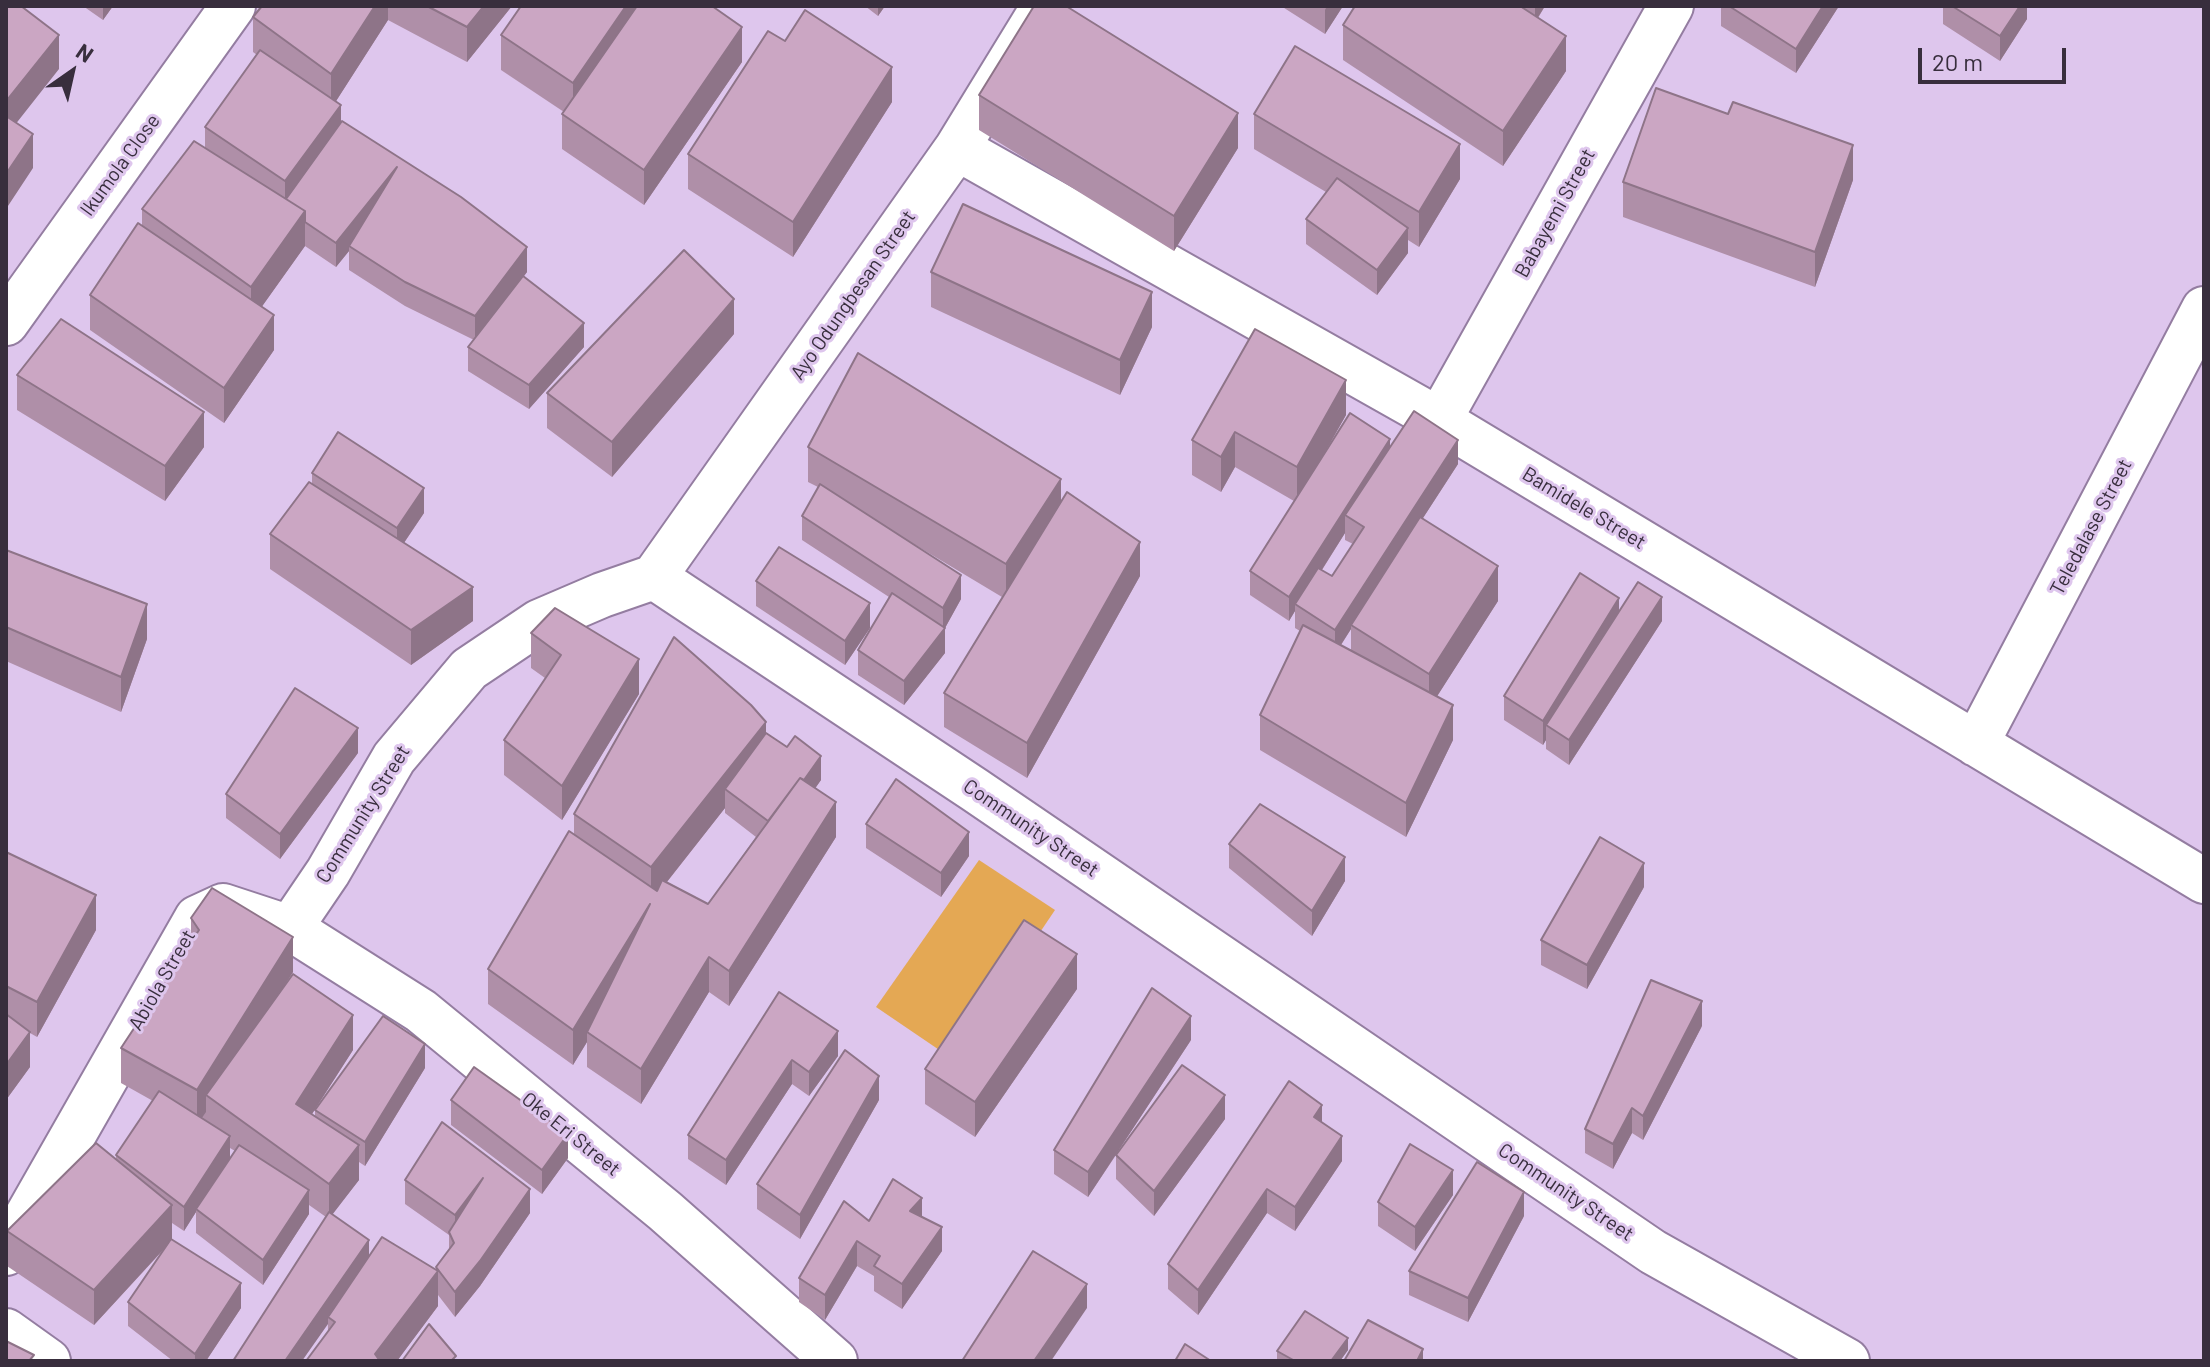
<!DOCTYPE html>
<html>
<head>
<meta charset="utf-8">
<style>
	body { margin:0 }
	#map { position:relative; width:2210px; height:1367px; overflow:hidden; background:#dec6ed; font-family:Barlow,sans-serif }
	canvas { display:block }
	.frame { position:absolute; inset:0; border:8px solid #382e3d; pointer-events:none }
	.north { position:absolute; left:32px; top:32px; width:80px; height:80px; -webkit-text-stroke:6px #dec6ed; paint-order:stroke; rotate:34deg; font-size:22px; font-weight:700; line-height:32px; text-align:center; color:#382e3d }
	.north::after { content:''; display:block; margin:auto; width:28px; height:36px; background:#382e3d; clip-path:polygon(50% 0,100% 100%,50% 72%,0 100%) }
	.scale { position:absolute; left:1918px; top:48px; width:148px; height:36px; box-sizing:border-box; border:4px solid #382e3d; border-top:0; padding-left:10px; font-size:24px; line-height:28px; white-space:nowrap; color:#382e3d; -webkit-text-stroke:6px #dec6ed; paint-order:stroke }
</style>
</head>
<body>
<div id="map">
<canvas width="2210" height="1367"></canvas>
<div class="frame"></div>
<div class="north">N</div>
<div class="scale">20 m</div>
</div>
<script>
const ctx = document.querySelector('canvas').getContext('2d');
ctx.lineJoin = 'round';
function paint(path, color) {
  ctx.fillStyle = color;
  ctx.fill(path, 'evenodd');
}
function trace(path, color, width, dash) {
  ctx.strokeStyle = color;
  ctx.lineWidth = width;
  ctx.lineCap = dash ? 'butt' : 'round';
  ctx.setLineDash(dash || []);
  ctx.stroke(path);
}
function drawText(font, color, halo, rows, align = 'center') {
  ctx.font = font + ' Barlow,sans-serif';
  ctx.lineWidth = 6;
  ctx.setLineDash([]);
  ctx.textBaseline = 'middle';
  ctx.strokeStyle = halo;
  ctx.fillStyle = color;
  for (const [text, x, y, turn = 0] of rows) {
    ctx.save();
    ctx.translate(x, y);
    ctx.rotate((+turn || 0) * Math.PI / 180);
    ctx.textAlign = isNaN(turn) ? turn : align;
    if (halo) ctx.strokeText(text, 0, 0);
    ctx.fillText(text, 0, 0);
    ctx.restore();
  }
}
const green = new Path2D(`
	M979,860l76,50 -101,150 -78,-53z`);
const minor = new Path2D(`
	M957,148l482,272 765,461
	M6,323l227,-317
	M1439,420l232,-414
	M654,577l303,-429 87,-142
	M1976,744l228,-435
	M290,928l38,-56 66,-114 75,-89 70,-47 63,-27 52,-18 321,213 678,462 194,109
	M6,1253l191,-335 26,-12 67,22 131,83 244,200 170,150
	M6,1331l42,30`);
const wall = new Path2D(`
	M83,6h30l-10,14z
	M262,6h250l-45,56 -79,-42 -52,81 5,21 186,150 -3,4 60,71 -55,62 -61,-38v-24l6,-7 -69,-34 -56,-36v-19l-13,16 -31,-21 -43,60 12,44 -50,73 -134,-93v-35l52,-70v-16l63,-61v-21l52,-72 -4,-3v-35z
	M865,6h20l-7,10z
	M1281,6h62l-18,28z
	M1355,6h190l-7,12 28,53 -63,95 -160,-106v-35z
	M1721,6h118l-43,67 -75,-47z
	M1943,6h84v13l-27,42 -57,-37z
	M501,35l241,27 -98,143 -82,-56v-35l2,-2 -63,-42z
	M785,41l107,61 -99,155 -105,-68v-35z
	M979,95l259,53 -64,103 -195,-121z
	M1254,114l206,65 -41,68 -11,-7v13l-31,42 -71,-51v-25l20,-27 -72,-43z
	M1728,114l125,66 -38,107 -192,-70v-35z
	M931,272l221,55 -32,68 -189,-88z
	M1255,329l91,86 -21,37 65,-5 68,17 -35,54 75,83 -61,95 16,44 -47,97 -146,-87v-35l40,-84 -5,-3v-17l-6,10 -39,-26v-24l44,-70 -59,-34 -14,25 -29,-17v-35zM1345,533v7l8,4 -21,32 -10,-6zM1351,629v21l-10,-5z
	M734,334l-122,143 -65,-49v-35z
	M17,375l187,72 -39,54 -148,-91z
	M808,447l253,55 79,74 -113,202 -83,-51v-34l58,-96 -90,-54 49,56 -16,29v25l-41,52 -46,-30v-25l31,-53 -87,-57v-24l16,-29 -10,-5z
	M312,473l112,40 -20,30 69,78 -62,44 -141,-96v-35l42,-50z
	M6,550l141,89 -26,73 -115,-51z
	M756,581l114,47 -25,37 -89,-59z
	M1619,611l43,10 -93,144 -23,-16v-9l-3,5 -39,-25v-24z
	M531,633l108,61 -77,126 -58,-45v-35l41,-62 -14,-10z
	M766,733l55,47 -6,8 21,49 -107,169 -20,-14 -68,112 -54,-37v-25l-14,23 -85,-61v-35l86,-134v-21zM725,808v5l31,24 -48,67 -41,-22z
	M358,753l-78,106 -54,-41v-24z
	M866,824l103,32 -28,41 -75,-49z
	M1229,844l116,37 -33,55 -83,-68z
	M6,852l90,78 -59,107 -7,-4v34l-24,33z
	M1644,887l-57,102 -46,-24v-25z
	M191,918l102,54 -14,21 74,57 -41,64 3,2v-6l110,-42 -60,98 -6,-4v18l-27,34 37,42 67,13v-2l13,-17v-15l-44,-31v-24l125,33 -50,73 -25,31 -17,-22v11l-41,55h-91l22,-29 -2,-115 -17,-12v9l-46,71 -67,-52v-21l-12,19 -12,-8v17l69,68 -35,53h-33l-45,-35v-24l38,-55 -72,78 -87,-59v-35l109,-71v-5l37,-54 -32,-18v-35l70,-106zM230,1148l5,3 -5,8z
	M1077,989l-102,148 -50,-33v-35z
	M779,992l59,64 -29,40 -17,-12 -66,101 -38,-26v-24z
	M1702,1026l-59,114 -11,-7 -19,36 -28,-16v-24z
	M1191,1040l-74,113 108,-34 -71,97 -38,-37v-24l-28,42 -34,-23v-24z
	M451,1100l117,58 -26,36 -91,-69z
	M879,1100l-79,139 -43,-30v-25z
	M1322,1123l20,38 -47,70 -28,-18 -69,102 -30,-26v-25z
	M1453,1195l-38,56 -37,-25v-24z
	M1524,1216l-56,106 -59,-27v-24z
	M922,1217l20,34 -40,58 -28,-18v-15l-17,-10 -32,54 -26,-18v-24l70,-57z
	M1348,1350l-8,11h-63v-10z`);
const shadedWall = new Path2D(`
	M103,6h10l-10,14z
	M375,6h13v14l-57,89v-35z
	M484,6h28l-45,56v-35z
	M626,6h24l-77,112v-35z
	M878,6h7l-7,10z
	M1327,6h16l-18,28v-24z
	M1535,6h10l-10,16z
	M1823,6h16l-43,67v-24z
	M2020,6h7v13l-27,42v-25z
	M742,27v35l-98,143v-35z
	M59,35v34l-52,66v-35z
	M1566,36v35l-63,95v-35z
	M892,67v35l-99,155v-35z
	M341,105v24l-56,76v-24z
	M1238,113v35l-64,103v-35z
	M33,134v34l-27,41v-35z
	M1460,144v35l-41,68v-35z
	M1853,145v35l-38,107v-35z
	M397,167l-48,79v5l-13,16v-24z
	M305,211v35l-54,76v-35z
	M1408,228v25l-31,42v-25z
	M527,247v25l-52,68v-24z
	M1152,292v35l-32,68v-35z
	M734,299v35l-122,143v-35z
	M274,315v35l-50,73v-35z
	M584,323v24l-55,62v-24z
	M1346,380v35l-49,87v-35z
	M204,412v35l-39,54v-35z
	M1235,432v35l-14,25v-35z
	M1390,439v24l-45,52v18l-46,73 -4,-2v7l-6,10v-24z
	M1458,440v24l-105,162 -2,-1v4l-16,25v-24z
	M1061,479v35l-55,85v-35z
	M424,488v25l-27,40v-25z
	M1140,542v34l-113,202v-35z
	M1498,566v35l-69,108v-35z
	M961,575v24l-16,29v25l-41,52v-24l39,-50v-23z
	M473,587v34l-62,44v-35z
	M1662,597v24l-93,144v-25z
	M1619,598v24l-73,103v15l-3,5v-24z
	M870,603v25l-25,37v-24z
	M147,604v35l-26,73v-35z
	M639,659v35l-77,126v-34z
	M1453,705v35l-47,97v-34z
	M766,722v35l-41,32v19l-74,94v-35z
	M358,728v25l-78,106v-25z
	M821,756v24l-48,69v-24z
	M836,802v35l-107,169v-35z
	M969,832v24l-28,41v-24z
	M1345,857v24l-33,55v-25z
	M1644,863v24l-57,102v-24z
	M96,895v35l-59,107v-35z
	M650,904l-63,128v10l-14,23v-35z
	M293,937v35l-80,128 -7,-5v17l-9,13v-35z
	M1077,954v35l-102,148v-35z
	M709,957v35l-68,112v-35z
	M1702,1001v25l-59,114v-24z
	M353,1015v35l-57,89v-35z
	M1191,1016v24l-103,157v-25z
	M838,1031v25l-29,40v-24z
	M30,1032v35l-24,33v-35z
	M425,1044v24l-60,98v-24z
	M792,1060v24l-66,101v-25z
	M879,1076v24l-79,139v-24z
	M1225,1095v24l-71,97v-25z
	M1322,1105v24l-8,-12z
	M1632,1108v25l-19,36v-25z
	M568,1134v24l-26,36v-24z
	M230,1136v24l-34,49v3l-12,19v-24z
	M1342,1136v25l-47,70v-24z
	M359,1145v35l-30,39v-35z
	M1453,1170v25l-38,56v-24z
	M483,1178l-28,61v-24z
	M530,1189v24l-50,73 -25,31v-25z
	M1267,1189v24l-69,102v-25z
	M309,1190v24l-46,71v-25z
	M1524,1192v24l-56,106v-24z
	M922,1198v25l-12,-12z
	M172,1205v35l-78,85v-35z
	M942,1227v24l-40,58v-25z
	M369,1240v25l-41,52v7l-26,37h-17z
	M857,1241v25l-32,54v-25z
	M438,1271v35l-41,55h-22v-7z
	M241,1283v25l-35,53h-11v-7z
	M1087,1284v24l-36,53h-17z
	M1348,1338v12l-8,11h-9z
	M1423,1349v12h-6z`);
const building = new Path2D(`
	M6,6h15l38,29 -52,65z
	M262,6h113l-44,68 -78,-57z
	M427,6h57l-17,21z
	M521,6h105l-53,77 -72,-48z
	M637,6h75l30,21 -98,143 -82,-56z
	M1034,6h32l172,107 -64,103 -195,-121z
	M1355,6h165l46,30 -63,95 -160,-106z
	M1729,6h94l-27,43z
	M1952,6h68l-20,30z
	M805,10l87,57 -99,155 -105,-68 80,-123 17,10z
	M1295,46l165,98 -41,68 -165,-98z
	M260,50l81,55 -56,76 -80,-54z
	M1656,88l72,26 5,-12 120,43 -38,107 -192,-70z
	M6,116l27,18 -27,40z
	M342,121l119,76 66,50 -52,69 -70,-34 -56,-36 48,-79 -61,76 -31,-21v-11l-19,-12z
	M194,141l111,70 -54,76 -109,-78z
	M1337,178l71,50 -31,42 -71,-51z
	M963,204l189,88 -32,68 -189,-88z
	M138,223l136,92 -50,73 -134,-93z
	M684,250l50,49 -122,143 -65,-49z
	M523,276l61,47 -55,62 -61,-38z
	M61,319l143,93 -39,54 -148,-91z
	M1255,329l91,51 -49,87 -62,-35 -14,25 -29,-17z
	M858,353l203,126 -55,85 -198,-117z
	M1414,411l44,29 -123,190 -40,-26 23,-36 14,8 32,-49 -19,-12z
	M1350,413l40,26 -101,158 -39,-26z
	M338,432l86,56 -27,40 -85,-55z
	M309,482l164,105 -62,43 -141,-96z
	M820,484l141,91 -18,33 -141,-92z
	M1067,492l73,50 -113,201 -83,-50z
	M1420,517l78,49 -69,108 -78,-49z
	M779,547l91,56 -25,38 -89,-60z
	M6,550l141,54 -26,73 -115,-50z
	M1580,573l39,25 -76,123 -39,-25z
	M1638,582l24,15 -93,143 -23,-15z
	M892,593l53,35 -41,53 -46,-31z
	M555,608l84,51 -77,127 -58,-46 57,-85 -30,-22z
	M1303,625l150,80 -47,98 -146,-88z
	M674,637l77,68 15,17 -115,145 -77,-53z
	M295,688l63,40 -78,106 -54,-40z
	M766,733l21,14 8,-11 26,20 -17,24 -4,-2 -32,43 -43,-32z
	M800,778l36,24 -107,169 -20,-14 -68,112 -54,-37 63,-128 -77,126 -85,-61 81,-138 88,60 5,-11 46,24z
	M896,779l73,53 -28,41 -75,-49z
	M1260,804l85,53 -33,54 -83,-67z
	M1600,837l44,26 -57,102 -46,-25z
	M6,852l90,43 -59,107 -31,-16z
	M212,888l81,49 -96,153 -76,-42 78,-118 -8,-12z
	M1024,920l53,34 -102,148 -50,-33z
	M293,974l60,41 -57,89 63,41 -30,39 -123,-89z
	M1651,980l51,21 -59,115 -11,-8 -19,36 -28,-15z
	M1152,988l39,28 -103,156 -34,-22z
	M779,992l59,39 -29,41 -17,-12 -66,100 -38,-25z
	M6,1014l24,18 -24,33z
	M383,1016l42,28 -60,98 -50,-32z
	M845,1050l34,26 -79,139 -43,-31z
	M1182,1065l43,30 -71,96 -38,-36z
	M474,1067l94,67 -26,36 -91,-70z
	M1289,1081l33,24 -8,12 28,19 -47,71 -28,-18 -69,101 -30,-26z
	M159,1091l71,45 -46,71 -68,-52z
	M442,1122l88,67 -50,72 -25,31 -19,-25 18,-24 -5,-11 34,-54 -28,37 -50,-35z
	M96,1143l76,62 -78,85 -87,-59z
	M1410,1144l43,26 -38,57 -37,-25z
	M239,1145l70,45 -46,70 -67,-51z
	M1477,1162l47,30 -56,106 -59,-27z
	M893,1179l29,19 -12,13 32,16 -40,57 -28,-18 6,-10 -23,-15 -32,54 -26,-17 45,-77 25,20z
	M329,1212l40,28 -84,121h-52z
	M382,1237l56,34 -63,83 5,7h-74l29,-39 -7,-5z
	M171,1239l70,44 -46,71 -67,-52z
	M1033,1251l54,33 -53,77h-72z
	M1305,1311l43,27 -17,23h-36l-18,-10z
	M1368,1320l55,29 -6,12h-73z
	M429,1324l27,32 -5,5h-49z
	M6,1341l28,14 -5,6h-23z
	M1185,1344l26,17h-36z`);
const streetNames = [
	["Ikumola Close",120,165,-54],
	["Babayemi Street",1555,213,-61],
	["Ayo Odungbesan Street",853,295,-55],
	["Bamidele Street",1584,508,31],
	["Teledalase Street",2091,527,-62],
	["Community Street",363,814,-58],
	["Community Street",1031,828,34],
	["Abiola Street",162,980,-60],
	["Oke Eri Street",571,1134,39],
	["Community Street",1566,1192,34]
];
paint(green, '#e4a854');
trace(minor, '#947da1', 48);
trace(minor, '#fff', 44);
paint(wall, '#af8fa8');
paint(shadedWall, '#8e7488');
paint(building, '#cba6c3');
trace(building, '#8e7488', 2);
drawText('20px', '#382e3d', '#dec6ed', streetNames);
</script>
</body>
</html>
